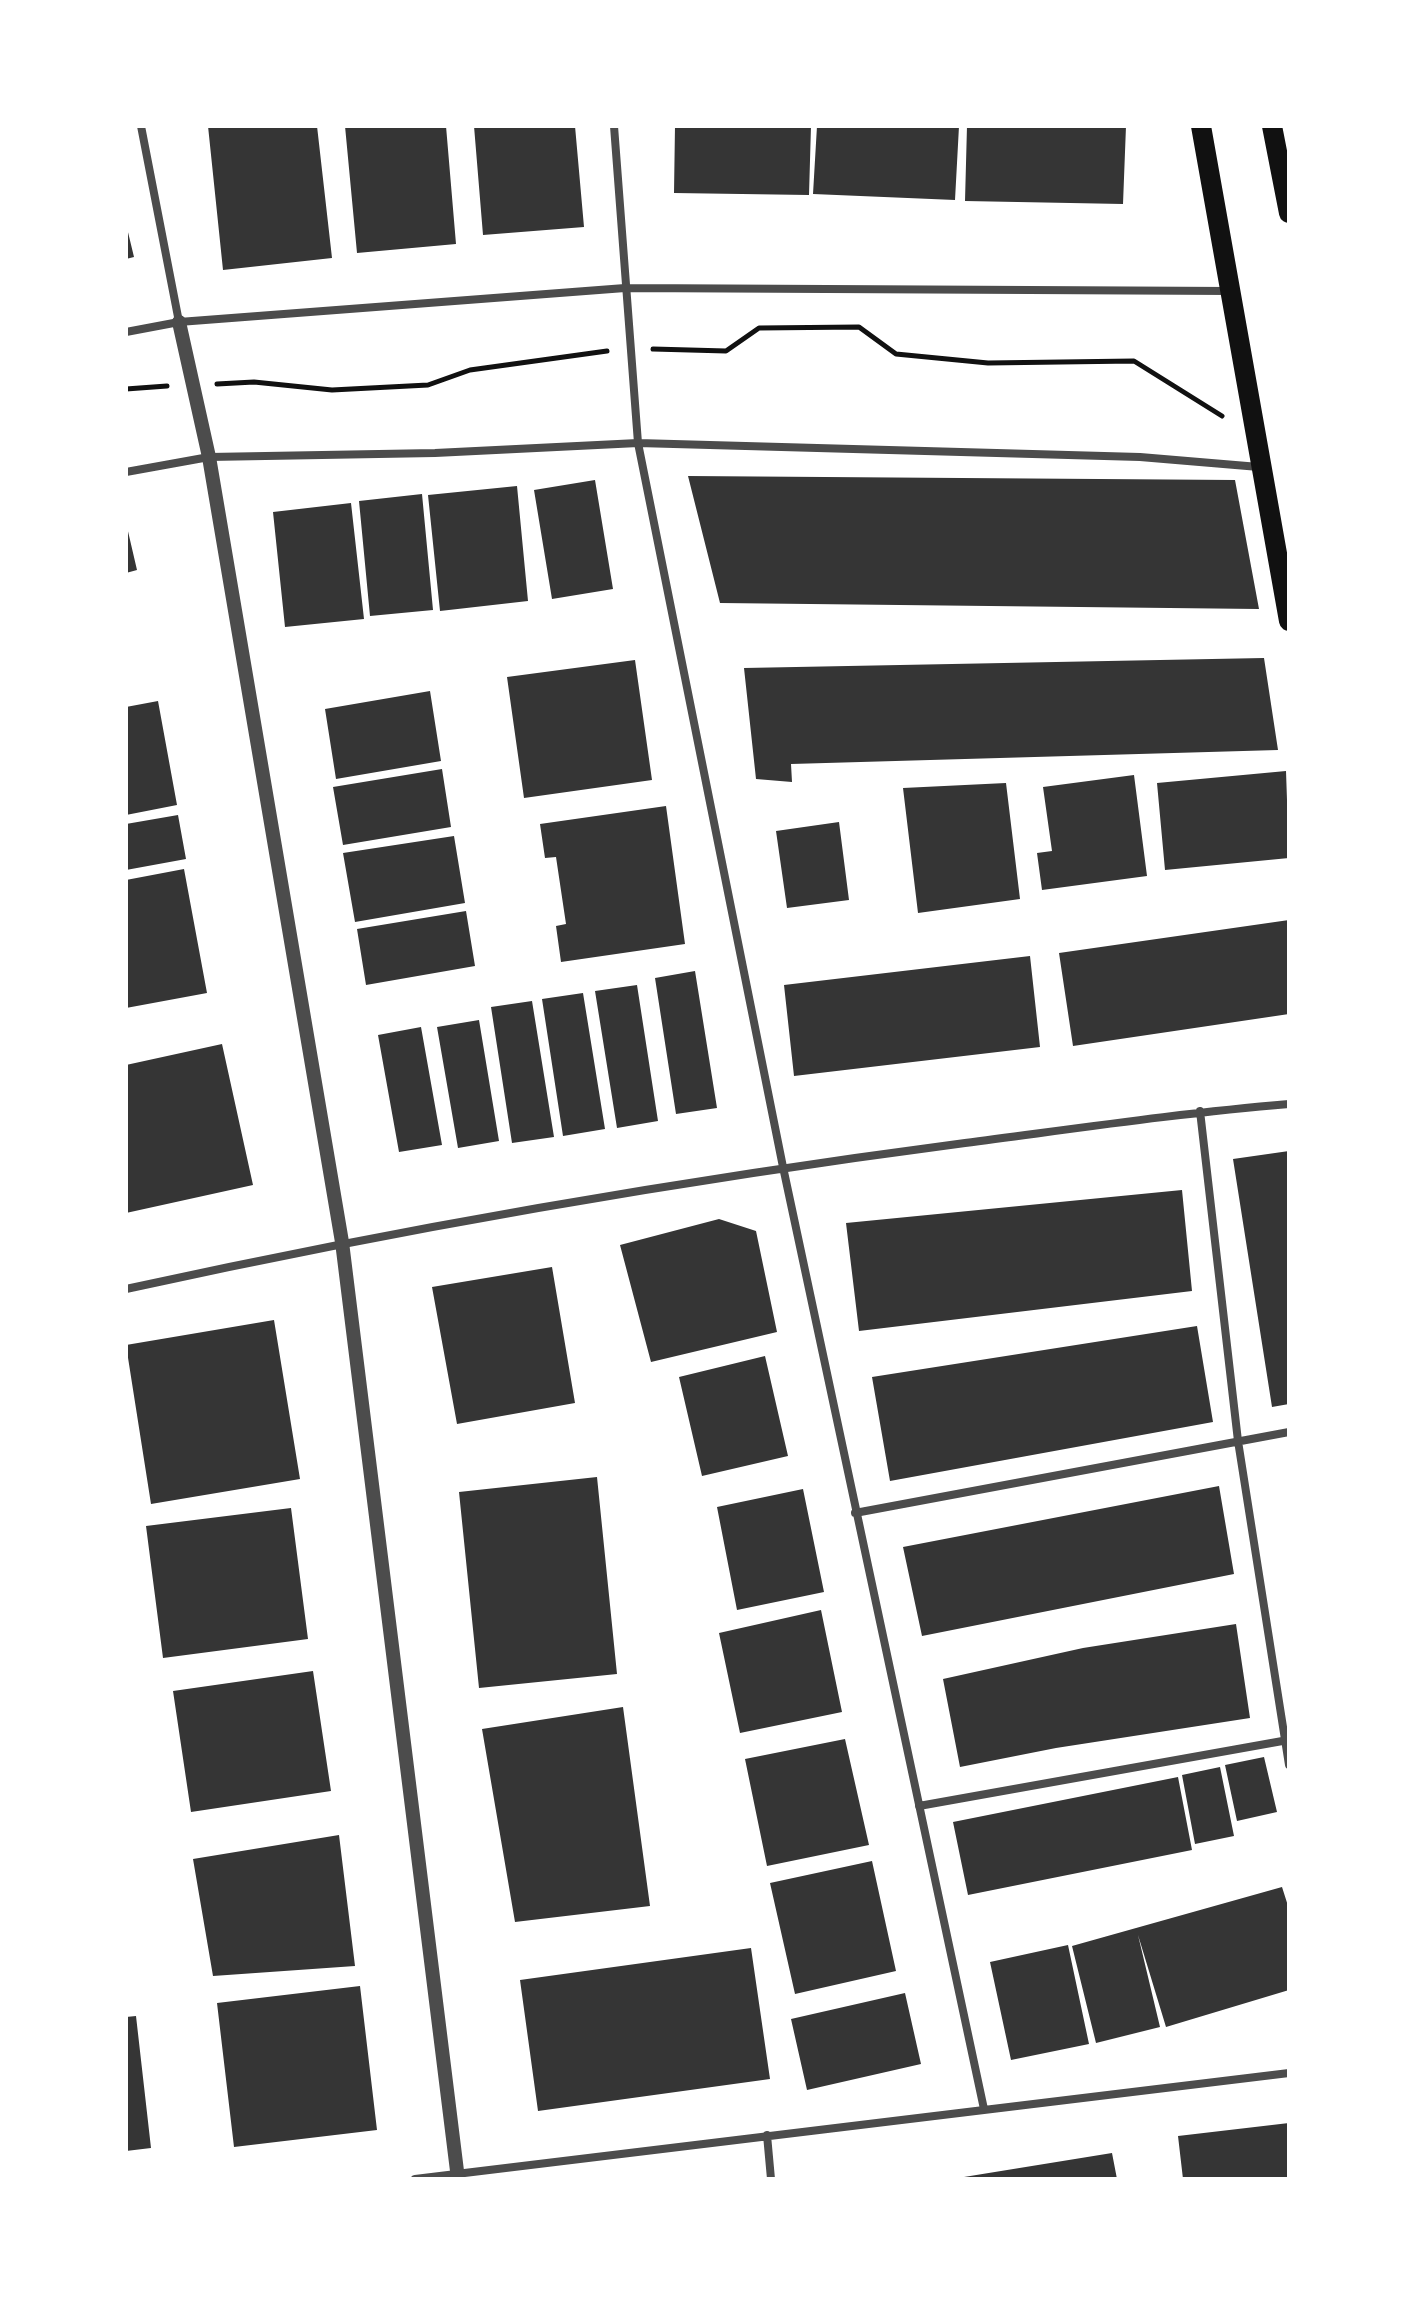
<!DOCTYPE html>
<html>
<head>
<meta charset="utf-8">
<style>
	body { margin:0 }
	#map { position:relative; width:1415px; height:2305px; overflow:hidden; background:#fff; font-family:Lora,serif }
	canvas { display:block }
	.frame { position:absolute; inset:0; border:128px solid #fff; pointer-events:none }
</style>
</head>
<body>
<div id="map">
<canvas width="1415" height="2305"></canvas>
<div class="frame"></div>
</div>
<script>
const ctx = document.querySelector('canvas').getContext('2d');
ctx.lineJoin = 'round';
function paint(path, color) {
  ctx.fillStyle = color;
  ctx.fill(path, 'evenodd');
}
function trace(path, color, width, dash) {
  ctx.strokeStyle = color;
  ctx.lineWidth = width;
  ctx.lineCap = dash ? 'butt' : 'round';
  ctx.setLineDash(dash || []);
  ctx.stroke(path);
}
const building = new Path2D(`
	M208,126h109l15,132 -109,12z
	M345,126h101l10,118 -99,9z
	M474,126h101l9,101 -101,8z
	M675,126h136l-2,69 -135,-2z
	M817,126h142l-4,74 -142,-6z
	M967,126h159l-3,78 -158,-3z
	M127,228l7,29 -8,2v-30z
	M688,476l547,4 24,129 -539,-6z
	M595,480l18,109 -61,10 -18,-109z
	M517,486l11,115 -88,10 -12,-116z
	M422,494l11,116 -63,6 -11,-115z
	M351,503l13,116 -79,8 -12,-115z
	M127,527l10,43 -11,3v-45z
	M1264,658l14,92 -487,14 1,18 -36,-3 -12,-111z
	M635,660l17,120 -128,18 -17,-121z
	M430,691l11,70 -105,18 -11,-70z
	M158,701l19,104 -51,10v-108z
	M442,769l9,58 -108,18 -10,-58z
	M1286,771l3,87 -124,12 -8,-87z
	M1134,775l13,101 -105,14 -5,-37 15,-2 -9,-64z
	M1006,783l14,116 -102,14 -15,-125z
	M666,806l19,138 -124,18 -5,-36 10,-2 -10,-67 -11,1 -5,-34z
	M178,815l8,44 -60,11v-46z
	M839,822l10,78 -62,8 -11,-77z
	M454,836l11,67 -110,19 -12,-69z
	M184,869l23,124 -81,15v-128z
	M466,911l9,55 -109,19 -9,-56z
	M1289,920v94l-216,32 -14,-93z
	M1030,956l10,91 -246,29 -10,-91z
	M695,971l22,137 -41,6 -21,-136z
	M637,985l21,136 -41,7 -22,-137z
	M583,993l22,136 -42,7 -21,-137z
	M532,1001l22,136 -42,6 -21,-136z
	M479,1020l20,121 -41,7 -21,-121z
	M421,1027l21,118 -43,7 -21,-117z
	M222,1044l31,141 -127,28v-148z
	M1289,1151v253l-17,3 -39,-248z
	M1182,1190l10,101 -333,40 -13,-108z
	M719,1219l37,12 21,101 -126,30 -31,-117z
	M552,1267l23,136 -118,21 -25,-137z
	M274,1320l26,159 -149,25 -25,-159z
	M1197,1326l16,96 -323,59 -18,-104z
	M765,1356l23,100 -86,20 -23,-99z
	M597,1477l20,197 -138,14 -20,-196z
	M1219,1486l15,88 -312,62 -19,-89z
	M803,1489l21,103 -87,18 -20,-103z
	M291,1508l17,131 -145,19 -17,-132z
	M821,1610l21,102 -102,21 -21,-100z
	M1236,1624l14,94 -194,30 -96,19 -17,-88 140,-31z
	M313,1671l18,120 -140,21 -18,-121z
	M623,1707l27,199 -135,16 -33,-193z
	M845,1739l24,106 -102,21 -22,-107z
	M1264,1757l13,55 -40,9 -12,-56z
	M1220,1767l14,69 -39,8 -13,-69z
	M1178,1777l14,73 -224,45 -15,-73z
	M339,1835l16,131 -142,10 -20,-117z
	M872,1861l24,110 -101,23 -25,-111z
	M1282,1887l7,22v81l-123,37 -28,-92 22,92 -64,16 -24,-97z
	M1068,1945l21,99 -78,16 -21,-98z
	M751,1948l19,131 -232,32 -18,-131z
	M360,1986l17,144 -143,17 -17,-144z
	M905,1993l16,71 -114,26 -16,-71z
	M136,2016l15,132 -25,3v-134z
	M1289,2123v56h-106l-5,-43z
	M1112,2153l5,26h-153v-2z`);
const path = new Path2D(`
	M653,349l73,2 33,-23 100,-1 37,27 92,9 146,-2 88,55
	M217,384l37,-2 78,8 96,-5 42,-15 137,-19
	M126,389l41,-3`);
const minor = new Path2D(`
	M141,126l38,196
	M614,126l24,317 145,724 201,942
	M126,332l53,-10 446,-34 606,3
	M126,472l83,-15 226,-4 203,-10 502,14 119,10
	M1200,1111l38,330 51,324
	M126,1289c278,-61 557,-109 839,-146 108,-14 216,-30 324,-39
	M855,1513l434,-81
	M919,1806l369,-66
	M767,2135l4,44
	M415,2179l874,-106`);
const tertiary = new Path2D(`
	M179,322l30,135 133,785 116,937`);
const primary = new Path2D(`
	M1201,126l88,495
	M1272,126l17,87`);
paint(building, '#353535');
trace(path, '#111', 5);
trace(minor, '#4c4c4c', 8);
trace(tertiary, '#4c4c4c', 14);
trace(primary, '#111', 20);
</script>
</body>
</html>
